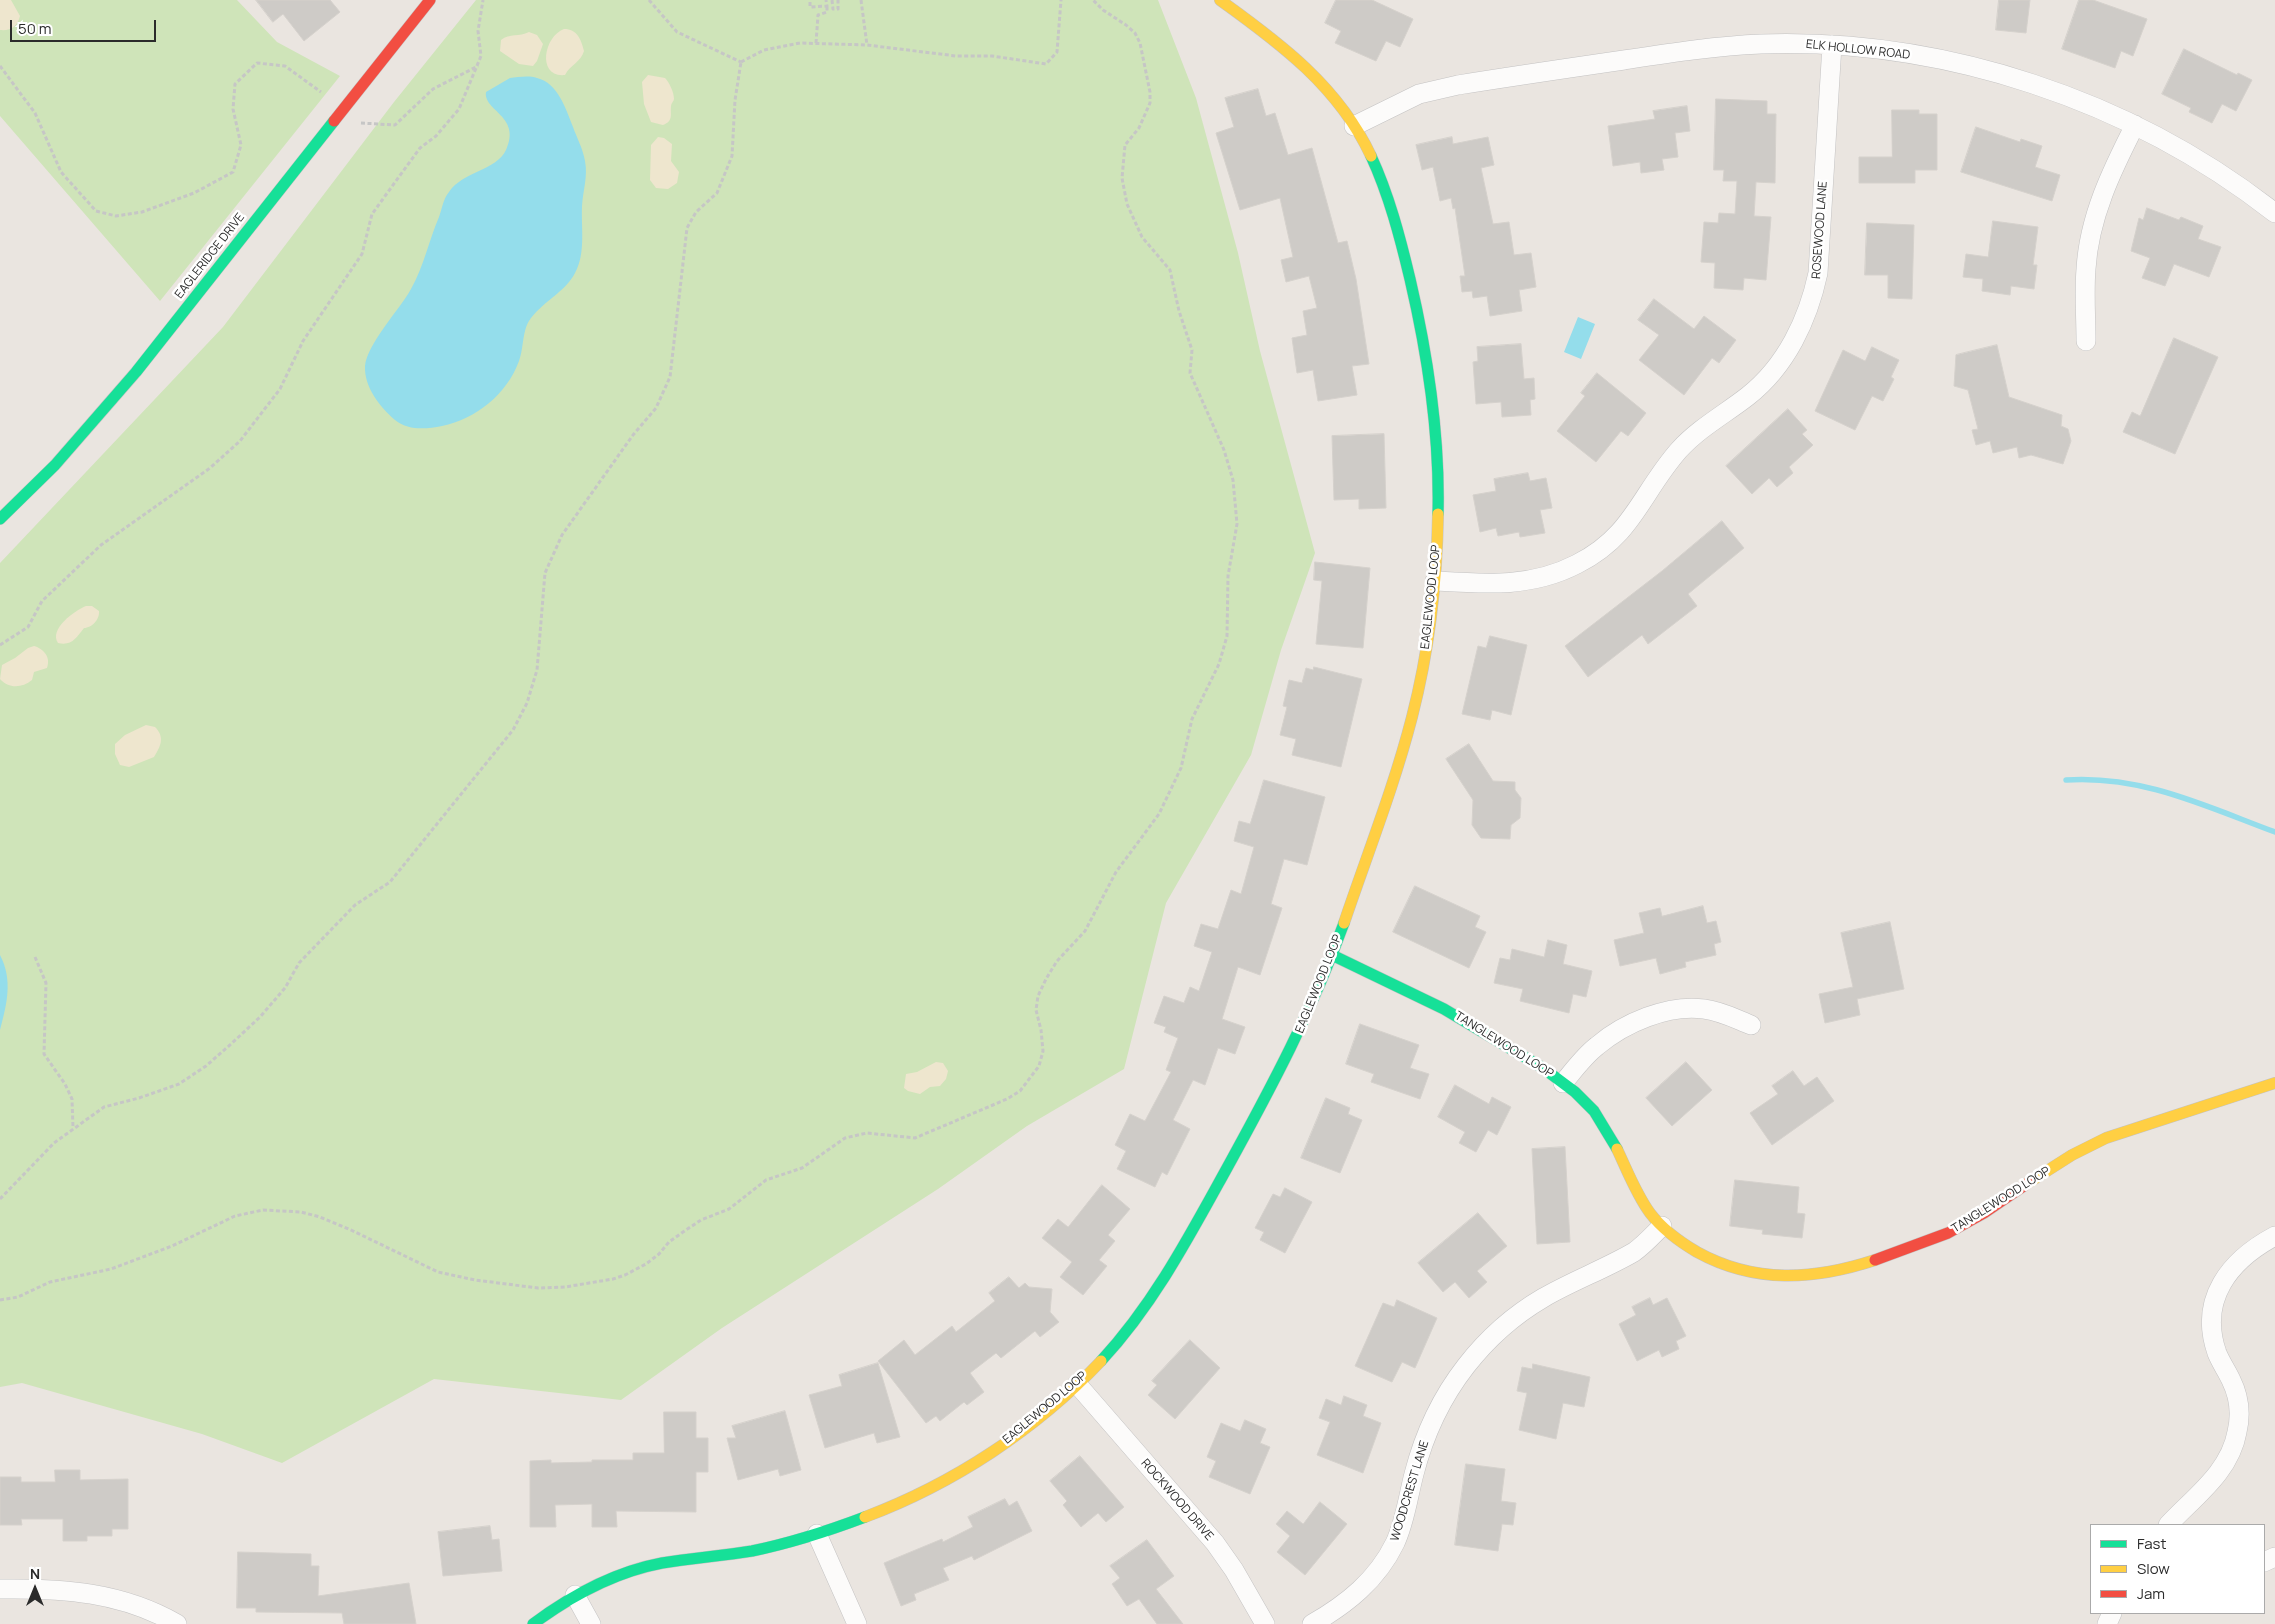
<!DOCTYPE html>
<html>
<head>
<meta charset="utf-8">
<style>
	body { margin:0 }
	#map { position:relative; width:2275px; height:1624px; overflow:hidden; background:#eae5e0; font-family:Manrope,sans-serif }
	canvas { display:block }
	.legend { position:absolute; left:2090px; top:1524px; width:175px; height:90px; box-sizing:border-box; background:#fff; border:1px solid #aaa; margin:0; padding:6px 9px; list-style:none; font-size:15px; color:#2b2b2b }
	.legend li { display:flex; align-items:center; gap:10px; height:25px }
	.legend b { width:25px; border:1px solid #aaa }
	.north { position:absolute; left:10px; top:1564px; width:50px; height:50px; -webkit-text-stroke:4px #fff; paint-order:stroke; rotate:0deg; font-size:14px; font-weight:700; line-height:20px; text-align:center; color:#2b2b2b }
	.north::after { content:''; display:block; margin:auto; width:18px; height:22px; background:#2b2b2b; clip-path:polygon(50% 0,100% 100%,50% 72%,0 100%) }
	.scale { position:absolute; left:10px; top:20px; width:146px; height:22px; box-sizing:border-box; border:2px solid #2b2b2b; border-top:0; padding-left:6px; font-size:15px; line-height:18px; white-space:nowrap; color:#2b2b2b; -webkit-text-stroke:4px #fff; paint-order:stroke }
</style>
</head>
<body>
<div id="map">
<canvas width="2275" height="1624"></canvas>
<ul class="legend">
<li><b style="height:6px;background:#16e098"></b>Fast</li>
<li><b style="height:6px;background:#ffcf43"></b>Slow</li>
<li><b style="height:6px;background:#f24e42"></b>Jam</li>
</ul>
<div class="north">N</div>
<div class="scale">50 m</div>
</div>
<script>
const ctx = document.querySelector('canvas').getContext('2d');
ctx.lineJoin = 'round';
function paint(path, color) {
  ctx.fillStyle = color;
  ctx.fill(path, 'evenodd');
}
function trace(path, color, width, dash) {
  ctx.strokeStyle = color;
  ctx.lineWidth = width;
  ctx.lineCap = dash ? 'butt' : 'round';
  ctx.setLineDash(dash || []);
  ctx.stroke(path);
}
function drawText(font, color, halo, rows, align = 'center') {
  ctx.font = font + ' Manrope,sans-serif';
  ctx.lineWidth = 5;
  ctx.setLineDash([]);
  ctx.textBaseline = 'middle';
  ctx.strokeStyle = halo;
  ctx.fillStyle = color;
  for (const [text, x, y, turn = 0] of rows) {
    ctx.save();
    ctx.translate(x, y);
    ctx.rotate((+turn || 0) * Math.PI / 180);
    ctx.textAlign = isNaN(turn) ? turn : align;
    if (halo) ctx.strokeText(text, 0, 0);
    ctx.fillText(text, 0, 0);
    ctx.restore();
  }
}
const green = new Path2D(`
	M0,0h237l40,42 63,34 -180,225 -160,-185z
	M476,0h682l38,98 42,155 22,98 55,202 -34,97 -30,105 -85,148 -42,166 -97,57 -89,63 -216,139 -101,72 -187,-21 -152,84 -80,-29 -180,-51 -22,4v-824l223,-236 171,-225z`);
const sand = new Path2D(`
	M0,0h11l9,16c-3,11 -9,15 -20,14z
	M564,29c13,0 17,10 20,22 -3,11 -14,14 -19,24 -28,3 -22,-38 -1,-46z
	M529,32l8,3 6,9 -6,17 -4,5 -14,-2 -19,-13 1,-11c9,-7 18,-3 28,-8z
	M648,75l17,3c4,4 9,14 9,21 0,2 -3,4 -3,7 -1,8 3,15 -8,19l-12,-3 -7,-18 -2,-22z
	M658,137l6,1 8,6 -1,17 8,11 -2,11 -9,6 -12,-1 -6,-8 1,-35z
	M86,606h6l7,5c1,8 -7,17 -15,17 -8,10 -12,18 -26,15 -9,-14 16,-32 28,-37z
	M34,646c10,3 17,11 13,22l-13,4 -2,8c-10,8 -23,9 -32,-1l2,-14 13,-7 13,-10z
	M146,725l9,2c10,10 6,19 -1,30l-25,10 -9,-2 -5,-11v-10l10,-9z
	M936,1062l7,1 5,8 -2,8 -6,7 -10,1 -10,7 -12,-3 -4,-3 2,-14 11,-2z`);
const water = new Path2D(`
	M510,78c8,-1 19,-3 27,0 21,5 29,31 36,49 4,11 10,22 12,34 3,16 -2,29 -3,45 -1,22 4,47 -7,67 -10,19 -31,28 -44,45 -9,11 -7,30 -12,43 -12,33 -43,58 -77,65 -16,3 -33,5 -47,-6 -15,-13 -31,-33 -30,-54 2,-22 35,-57 46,-77 13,-23 18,-49 28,-72 3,-8 4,-18 10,-25 14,-21 47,-21 57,-42 16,-34 -23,-39 -20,-58z
	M1578,317l17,7 -14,35 -17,-7z
	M0,955c13,25 7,49 0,75z`);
const stream = new Path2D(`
	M2066,780c76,-5 139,26 209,52`);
const building = new Path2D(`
	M256,0h74l10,12 -36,29 -21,-27 -10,8z
	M1336,0h36l41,19 -13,28 -14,-6 -10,20 -41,-18 6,-12 -16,-8z
	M1999,0h31l-4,33 -30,-3z
	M2079,0h14l54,19 -14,37 -12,-5 -6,17 -53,-19z
	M2184,49l53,26 1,-2 14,7 -16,31 -14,-7 -10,19 -23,-11 2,-4 -29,-14z
	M1258,89l8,27 9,-3 13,42 24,-7 26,95 9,-2 9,38 13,85 -17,2 5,29 -39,6 -5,-31 -16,3 -5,-35 15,-3 -4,-24 14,-3 -8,-32 -23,6 -5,-22 12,-3 -13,-59 -40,12 -24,-77 18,-6 -9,-29z
	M1716,99l51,2v13h9l-1,69 -19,-1 -2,34 17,1 -5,63 -22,-2 -1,12 -29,-2 1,-25 -14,-1 3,-40 14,1 1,-10 16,1 2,-33h-14l1,-11h-10z
	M1687,106l3,25 -15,2 3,24 -16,2 2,11 -23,3 -1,-11 -27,4 -5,-40 47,-7 -2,-8z
	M1892,110h27v4h18v56h-22v13h-56v-26h33z
	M1976,127l44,15 1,-3 21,7 -7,21 25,8 -8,26 -91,-29z
	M1452,137l1,7 35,-7 6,28 -13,3 12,56 16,-2 5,33 17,-2 5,34 -17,3 3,21 -32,5 -3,-20 -14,2 -1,-7 -10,1 -2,-16h5l-10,-68 -2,1 -2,-11 -11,3 -7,-34 -11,3 -6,-25z
	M2147,208l32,12 2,-3 22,9 -5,13 23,8 -12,30 -35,-13 -9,22 -23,-8 8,-20 -19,-7 8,-33 4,2z
	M1993,221l45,6 -5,38h4l-3,24 -23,-3 -1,9 -28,-4 1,-12 -20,-2 3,-23 22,3z
	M1867,223l47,2 -2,74 -24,-1v-23h-23z
	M1654,299l40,30 10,-13 32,24 -17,23 -7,-5 -28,37 -45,-35 20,-25 -21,-15z
	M2174,338l44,19 -43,97 -52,-22 9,-20 8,4z
	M1521,344l3,35 10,-1 1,21 -5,1 1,15 -29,2 -1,-15 -25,2 -3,-42 5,-1 -1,-14z
	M1997,345l12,52 53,18 -1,11 7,3 3,12 -8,23 -32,-9 -12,3 -2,-11 -24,6 -3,-12 -14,4 -4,-15 6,-1 -10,-39 -14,-4 2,-31z
	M1872,347l27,13 -8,17 3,2 -11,22 -11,-5 -17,34 -40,-19 28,-61 22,11z
	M1597,373l49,40 -18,23 -7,-5 -25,31 -39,-31 28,-35 -4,-3z
	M1788,409l19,21 -5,4 11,11 -24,22 4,6 -16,14 -8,-9 -17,16 -26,-28z
	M1384,434l2,74 -27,1v-10l-25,1 -2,-64z
	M1528,473l2,8 16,-3 6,30 -12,2 5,23 -25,4 -1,-5 -21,4 -2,-8 -16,4 -7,-37 23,-4 -2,-12z
	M1722,521l22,27 -56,46 9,12 -49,38 -6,-9 -54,42 -23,-31 97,-75z
	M1315,562l55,6 -7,80 -47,-4 6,-63 -8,-1z
	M1490,636l37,9 -16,70 -19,-5 -2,10 -28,-6 16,-68 8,2z
	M1314,667l48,12 -21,88 -49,-12 4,-16 -16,-4 7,-28 -4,-1 6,-26 13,3 4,-15 7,2z
	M1469,744l24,37 22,1v8l6,8 -1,20 -9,7 -1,14 -29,-1 -9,-13 1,-25 -27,-41z
	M1264,780l61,17 -18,68 -23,-6 -13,45 11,4 -22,67 -22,-8 -16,52 23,8 -10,27 -17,-6 -13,37 -12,-5 -20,40 17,9 -23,46 -5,-3 -7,15 -38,-18 9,-18 -11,-6 15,-31 15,7 26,-49 -5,-2 12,-32 -14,-6 2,-5 -12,-4 10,-27 20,7 6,-16 9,4 13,-39 -18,-6 7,-22 17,5 13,-39 10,4 13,-47 -20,-6 5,-20 11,3z
	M1415,886l65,30 -5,11 11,5 -17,36 -76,-36z
	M1703,906l4,17 9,-2 5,21 -7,2 2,11 -31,7 1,5 -26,7 -4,-16 -36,8 -6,-26 30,-7 -5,-20 21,-5 2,8z
	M1890,922l14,67 -47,10 3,16 -35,8 -6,-29 34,-7 -12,-54z
	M1548,940l19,5 -4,19 29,7 -6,26 -13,-3 -4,19 -49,-12 3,-12 -29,-6 6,-25 10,2 2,-11 32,8z
	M1360,1024l59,21 -9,23 19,6 -9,25 -49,-17 3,-8 -28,-10z
	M1686,1062l26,28 -40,36 -26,-28z
	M1793,1071l11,15 13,-9 17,24 -62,44 -22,-32 28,-19 -6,-8z
	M1455,1085l34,19 3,-7 19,10 -14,28 -9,-5 -12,22 -17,-9 6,-11 -27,-15z
	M1326,1098l24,10 -2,6 14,6 -22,53 -39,-15z
	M1565,1147l5,95 -33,2 -5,-95z
	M1735,1180l64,7 -2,26 8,1 -3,24 -40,-4 1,-4 -33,-4z
	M1102,1185l28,24 -22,26 7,6 -16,19 8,6 -24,29 -23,-18 12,-15 -30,-24 16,-19 10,8z
	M1285,1188l27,14 -27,51 -25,-13 4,-8 -9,-4 18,-34 7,3z
	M1478,1213l29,33 -30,25 10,11 -18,16 -14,-16 -12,10 -25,-29z
	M1009,1277l10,11 6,-5 4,4 23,2 -2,23 9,10 -19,15 -5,-6 -34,27 -5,-5 -26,20 14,19 -17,13 -3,-3 -24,19 -4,-5 -10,7 -48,-62 26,-21 11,15 37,-29 4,6 39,-31 -6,-8z
	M1650,1298l3,7 14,-7 19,38 -10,5 3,8 -17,8 -3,-7 -22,11 -18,-37 17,-9 -4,-8z
	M1397,1300l40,18 -22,50 -13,-6 -10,20 -37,-16 28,-63 11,4z
	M1190,1340l30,28 -45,51 -27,-24 9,-10 -5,-4z
	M878,1363l22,74 -23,6 -3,-10 -49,15 -16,-53 33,-9 -3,-11z
	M1533,1364l57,13 -6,30 -21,-4 -7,36 -37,-9 8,-37 -10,-2 5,-24 10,2z
	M1344,1396l23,9 -4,11 18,7 -18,50 -46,-18 13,-33 -11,-4 7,-19 15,6z
	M785,1411l16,59 -21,6 -2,-7 -40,11 -11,-42h9l-4,-12z
	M664,1412h32v26h12v34h-12v40l-80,-1 1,16h-25v-23l-37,1 1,22h-26v-66l21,-1v3l41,-1v-2h41v-7h31z
	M1245,1420l21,9 -6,14 10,4 -20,47 -41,-17 7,-16 -9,-4 14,-34 19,8z
	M1080,1456l44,51 -18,15 -8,-9 -17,14 -18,-22 4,-4 -17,-20z
	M1466,1464l39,5 -4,32 15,2 -3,22 -11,-1 -4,27 -43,-6z
	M55,1470h25v10l48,-1v50h-16v7h-25v5h-24v-22h-42l1,6h-22v-48h21v5h34z
	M1005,1499l4,7 8,-5 15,30 -58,29 -2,-4 -29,12 6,12 -35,14 2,6 -15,6 -17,-43 58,-24 1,3 30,-15 -5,-10z
	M1320,1502l27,22 -42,51 -28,-23 13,-16 -14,-12 11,-13 16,13z
	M490,1526l2,14 7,-1 3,32 -59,5 -5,-44z
	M1147,1540l27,36 -18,13 27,35h-26l-18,-25 -12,7 -15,-22 8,-6 -10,-12z
	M238,1552l73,2v12h8l-1,30 91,-13 7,41h-72l-2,-11 -86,-1v-4h-19z`);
const path = new Path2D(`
	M649,0l28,32 64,30
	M832,0l1,9h5v-9
	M861,0l6,45
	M810,2v5l17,-1 -1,-6
	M816,43l2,-28 9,-3v-6
	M741,62l23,-12 36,-7 67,2 89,11h36l54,8 11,-12 4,-52
	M0,66l35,47 26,59 35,39 20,5 26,-4 52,-19 39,-21 8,-27 -8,-36 2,-25 22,-21 28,3 36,26
	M361,123l34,2 38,-36 45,-23
	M0,645l28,-18 14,-26 59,-56 109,-77 30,-27 40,-52 23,-48 59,-87 10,-40 48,-66 16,-12 23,-27 22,-53 -3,-25 5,-31
	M35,957l11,26 -2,71 21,30 7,15 1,29
	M0,1199l54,-56 50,-36 35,-9 40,-14 27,-18 25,-22 29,-27 25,-29 14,-25 56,-58 35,-23 123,-152 14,-27 10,-33 8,-97 17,-38 71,-100 23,-27 14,-31 17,-149 9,-16 21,-19 15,-37 3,-56 6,-38
	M0,1300l18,-3 32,-15 61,-13 61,-23 63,-30 28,-6 38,2 19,5 31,13 87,42 37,8 63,8 27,-1 48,-8 12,-4 21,-11 13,-10 10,-12 14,-10 18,-12 28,-11 37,-29 36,-12 43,-30 22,-5 48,5 92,-39 13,-8 19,-25 4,-15 -2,-21 -5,-20 2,-14 8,-17 11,-18 28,-30 31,-59 43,-58 22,-46 11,-49 27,-55 8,-28 1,-60 9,-52 -4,-44 -9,-30 -34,-77 2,-23 -13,-39 -9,-41 -28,-33 -15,-33 -5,-26 3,-33 14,-17 11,-25v-11l-10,-49 -5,-10 -9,-8 -23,-15 -10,-10`);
const street = new Path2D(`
	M1354,126l65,-32 39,-9c56,-9 111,-17 166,-25 46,-7 91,-14 137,-16 183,-6 370,56 514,169
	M2086,341c0,-24 -2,-48 0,-72 3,-52 26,-99 49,-144
	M1435,581c49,3 96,7 142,-17 56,-28 64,-71 102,-114 20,-22 46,-36 69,-54 38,-30 60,-76 70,-123l14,-228
	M1563,1083c11,-13 21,-27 34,-37 27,-23 71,-42 107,-37 17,2 32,10 47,16
	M1077,1384l138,159 19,27 31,54
	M2168,1525c26,-28 62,-53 69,-93 4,-17 2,-36 -6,-52 -4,-9 -10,-17 -14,-27 -19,-54 13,-93 58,-117
	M817,1534l40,90
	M2264,1562l11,-5
	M0,1589c62,-1 122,3 177,35
	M575,1595l16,29
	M1312,1624c35,-20 65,-44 83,-81 10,-21 13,-46 19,-69 10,-39 27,-76 52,-108 21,-27 48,-51 77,-68 29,-17 62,-29 91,-46 10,-7 19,-17 28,-26
	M2107,1624l5,-11`);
const fast = new Path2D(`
	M1371,156c18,39 29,81 39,123 18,77 30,155 28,235
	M0,519l55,-54 81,-93 198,-251
	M1332,955l112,54 99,59 32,24 19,19 23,38
	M1101,1361c53,-57 89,-126 126,-193 44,-80 86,-159 117,-245
	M533,1624c39,-29 81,-52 129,-61 30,-5 60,-7 90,-12 39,-8 76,-20 113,-34`);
const slow = new Path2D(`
	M1220,0c60,43 119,87 151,156
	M1344,923c23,-68 50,-136 68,-206 17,-66 25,-135 26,-203
	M1617,1149c10,21 19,45 33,64 13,17 30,29 47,39 58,32 117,28 178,8
	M2028,1183l44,-28 34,-17 169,-55
	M865,1517c88,-33 172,-88 236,-156`);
const jam = new Path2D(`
	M334,121l96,-121
	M1875,1260l73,-27 36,-20 44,-30`);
const streetNames = [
	["ELK HOLLOW ROAD",1858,50,6],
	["ROSEWOOD LANE",1820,230,-86],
	["EAGLERIDGE DRIVE",210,256,-52],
	["EAGLEWOOD LOOP",1431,597,-84],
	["EAGLEWOOD LOOP",1319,984,-68],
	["TANGLEWOOD LOOP",1504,1045,32],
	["TANGLEWOOD LOOP",2001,1200,-32],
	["EAGLEWOOD LOOP",1045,1408,-40],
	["WOODCREST LANE",1410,1491,-73],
	["ROCKWOOD DRIVE",1177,1500,49]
];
paint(green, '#cfe4b9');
paint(sand, '#eee6ce');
paint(water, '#94ddeb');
trace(stream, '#94ddeb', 5.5);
paint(building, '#cecbc7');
trace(building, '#d5d1cc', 1);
trace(street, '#c3c2c2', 20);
trace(fast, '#c3c2c2', 12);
trace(slow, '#c3c2c2', 12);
trace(jam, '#c3c2c2', 12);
trace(path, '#c6c6c6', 3, [4, 2.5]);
trace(street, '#fcfbfa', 19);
trace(fast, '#16e098', 11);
trace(slow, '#ffcf43', 11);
trace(jam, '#f24e42', 11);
drawText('12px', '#2b2b2b', '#fff', streetNames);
</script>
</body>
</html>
